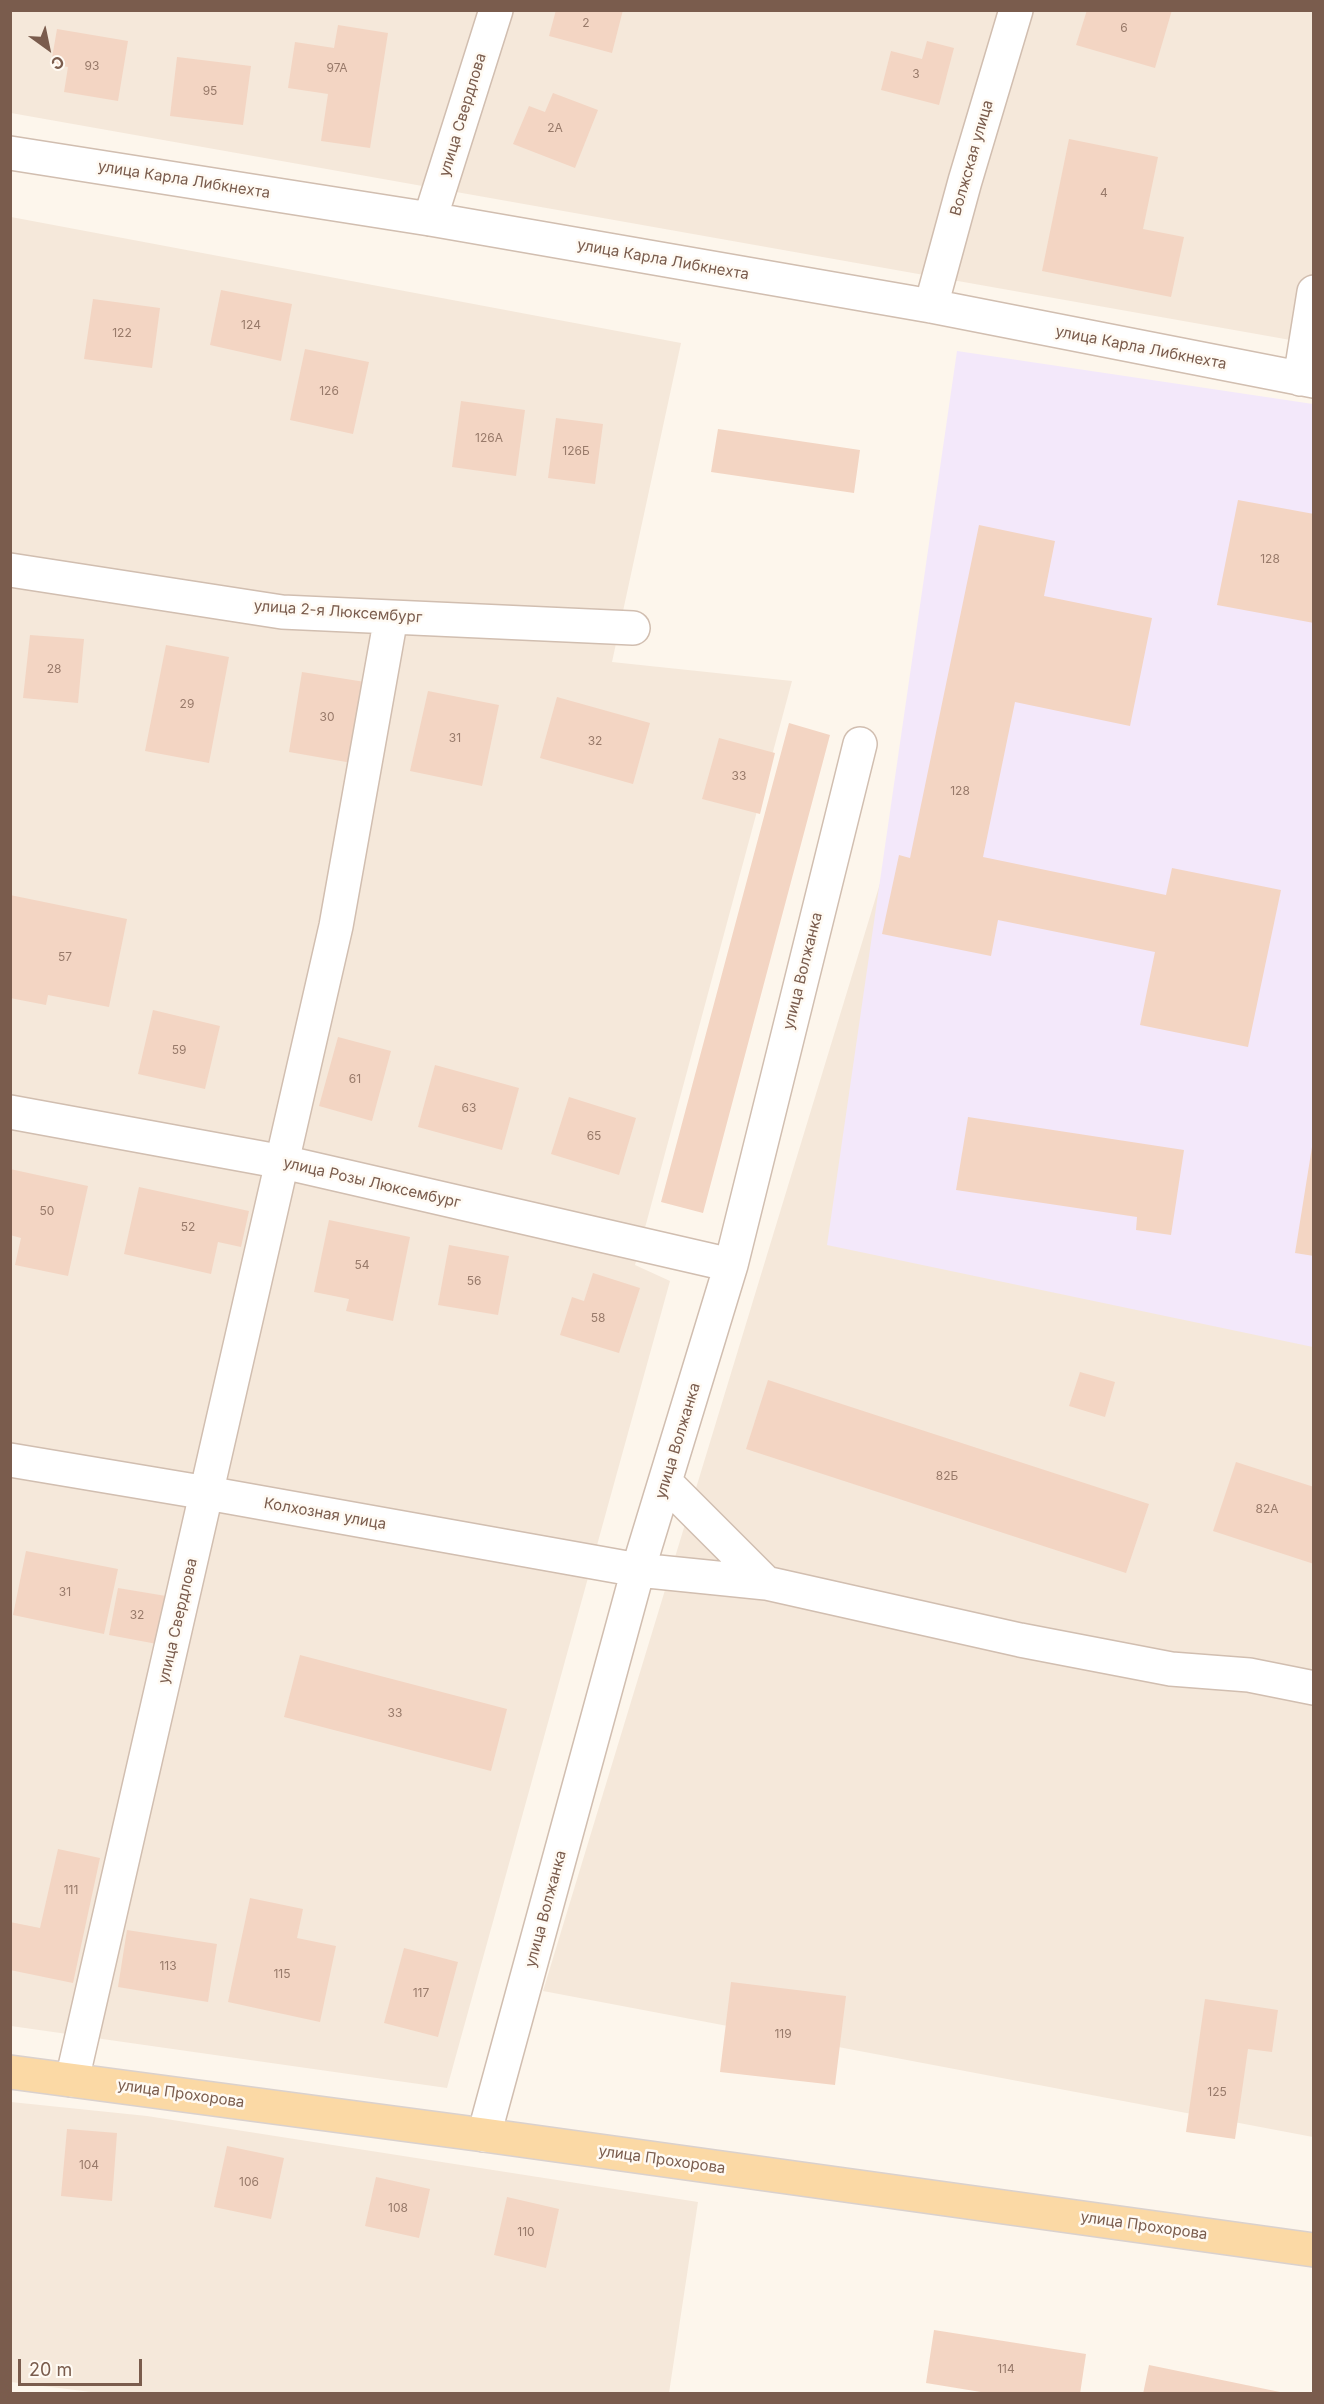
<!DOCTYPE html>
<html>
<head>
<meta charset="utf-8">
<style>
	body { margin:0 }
	#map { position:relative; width:1324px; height:2404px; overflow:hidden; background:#fdf6ec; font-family:Inter,sans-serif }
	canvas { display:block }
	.frame { position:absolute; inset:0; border:12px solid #7a5c4d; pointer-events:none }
	.north { position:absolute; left:18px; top:18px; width:60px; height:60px; -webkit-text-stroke:4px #fffaf3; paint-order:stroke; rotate:147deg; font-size:16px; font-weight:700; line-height:24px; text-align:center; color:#7a5c4d }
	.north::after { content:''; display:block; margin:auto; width:21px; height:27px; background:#7a5c4d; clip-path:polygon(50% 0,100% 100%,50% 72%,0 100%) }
	.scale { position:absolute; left:18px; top:2359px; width:124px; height:27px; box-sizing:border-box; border:3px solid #7a5c4d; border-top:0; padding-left:8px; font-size:18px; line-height:21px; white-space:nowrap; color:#7a5c4d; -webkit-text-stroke:4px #fffaf3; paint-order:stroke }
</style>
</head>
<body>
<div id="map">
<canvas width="1324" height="2404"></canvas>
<div class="frame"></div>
<div class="north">С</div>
<div class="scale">20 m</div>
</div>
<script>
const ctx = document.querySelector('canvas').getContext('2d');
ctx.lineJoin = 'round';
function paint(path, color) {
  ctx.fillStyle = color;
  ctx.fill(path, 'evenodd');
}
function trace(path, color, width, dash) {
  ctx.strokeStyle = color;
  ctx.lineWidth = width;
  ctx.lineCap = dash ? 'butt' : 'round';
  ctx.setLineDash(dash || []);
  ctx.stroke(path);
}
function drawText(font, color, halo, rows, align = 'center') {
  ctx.font = font + ' Inter,sans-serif';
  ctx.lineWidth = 5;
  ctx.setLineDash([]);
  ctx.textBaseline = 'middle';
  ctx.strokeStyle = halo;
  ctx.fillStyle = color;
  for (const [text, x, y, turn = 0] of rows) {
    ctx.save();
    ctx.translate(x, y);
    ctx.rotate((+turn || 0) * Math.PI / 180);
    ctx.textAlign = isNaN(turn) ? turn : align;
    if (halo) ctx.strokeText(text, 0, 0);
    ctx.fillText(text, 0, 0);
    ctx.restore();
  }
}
const residential = new Path2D(`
	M10,11h1303v333l-1302,-231z
	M11,217l670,126 -69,319 180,19 -157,584 35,16 -223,807 -436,-62z
	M1025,407l288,39v1691l-770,-146z
	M11,2102l136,14 551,86 -29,191 -562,1 -96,-12z`);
const education = new Path2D(`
	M957,351l356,53v943l-486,-102z`);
const building = new Path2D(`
	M556,10h67l-11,43 -63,-17z
	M1087,10h85l-17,58 -79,-23z
	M338,25l50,8 -18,115 -49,-7 7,-47 -40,-6 7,-46 39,6z
	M57,29l71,12 -10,60 -54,-9 4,-25 -17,-3z
	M927,41l27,7 -15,57 -58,-15 10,-39 31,8z
	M177,57l74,9 -8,59 -73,-9z
	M553,93l45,17 -23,58 -62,-24 16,-38 16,6z
	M1069,139l89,18 -15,72 41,8 -13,60 -129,-26z
	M221,290l71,14 -11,57 -71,-16z
	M93,299l67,9 -8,60 -68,-9z
	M305,349l64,13 -16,72 -63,-14z
	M461,401l64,9 -9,66 -64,-9z
	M556,418l47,6 -8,60 -47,-6z
	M718,429l142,21 -6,43 -143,-21z
	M1238,500l76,14v109l-97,-18z
	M979,525l76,16 -11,55 108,22 -22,108 -115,-24 -32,155 183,38 6,-27 109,22 -33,157 -108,-22 15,-73 -157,-32 -7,36 -109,-22 17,-79 11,3z
	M30,635l54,4 -6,64 -55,-5z
	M166,645l63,12 -20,106 -64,-12z
	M302,672l63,10 -13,81 -63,-11z
	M428,691l71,14 -17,81 -72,-15z
	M557,697l93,26 -17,61 -93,-26z
	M789,723l41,12 -127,478 -42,-11z
	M719,738l56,15 -15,61 -58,-15z
	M10,895l117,24 -18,88 -61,-12 -2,10 -36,-7z
	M153,1010l67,16 -15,63 -67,-15z
	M338,1037l53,14 -19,70 -53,-15z
	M435,1065l84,23 -17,62 -84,-23z
	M569,1097l67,21 -17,57 -68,-21z
	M968,1117l216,33 -13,85 -35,-5 1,-13 -181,-27z
	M1312,1147h2v109l-19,-3z
	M10,1169l78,17 -20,90 -53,-11 6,-27 -11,-3z
	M139,1187l110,24 -8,36 -23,-5 -7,32 -87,-20z
	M329,1220l81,17 -17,84 -47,-10 3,-12 -35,-7z
	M449,1245l60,11 -11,59 -60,-10z
	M593,1273l47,15 -21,65 -59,-18 12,-38 12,4z
	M1080,1372l35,10 -10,35 -36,-11z
	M768,1380l381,124 -23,69 -380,-124z
	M1236,1462l78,25v77l-101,-33z
	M26,1551l92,18 -14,65 -91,-19z
	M118,1588l48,8 -9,48 -48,-9z
	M300,1655l207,54 -16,62 -207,-54z
	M58,1849l42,9 -27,125 -63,-13v-48l30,6z
	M250,1898l53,11 -6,29 39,8 -16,76 -92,-20z
	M127,1930l90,14 -9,58 -90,-15z
	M404,1948l54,14 -20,75 -54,-14z
	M731,1982l115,14 -11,89 -115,-13z
	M1205,1999l73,11 -6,42 -24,-3 -13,90 -49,-7z
	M67,2129l50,4 -5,68 -51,-5z
	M227,2146l57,12 -13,61 -57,-12z
	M376,2177l54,12 -11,49 -54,-12z
	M507,2197l52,12 -13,59 -52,-13z
	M934,2330l152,24 -6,40h-87l-67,-11z
	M1149,2365l131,27v2h-137z`);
const minor = new Path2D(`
	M10,153l420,66 501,87 383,75
	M430,219l66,-209
	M931,306l34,-125 51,-171
	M1300,379l14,-87
	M10,570l272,42 351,16
	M10,1112l273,50 448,103
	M10,1460l197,33 431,77 128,13
	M666,1483l100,100 254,57 151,29 78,6 65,13
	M72,2080l264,-1154 55,-309
	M484,2135l154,-565 93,-305 129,-521`);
const major = new Path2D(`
	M10,2072l474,63 830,115`);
const numberNames = [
	["2",586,23],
	["6",1124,28],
	["93",92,66],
	["97А",337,68],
	["3",916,74],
	["95",210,91],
	["2А",555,128],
	["4",1104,193],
	["124",251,325],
	["122",122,333],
	["126",329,391],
	["126А",489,438],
	["126Б",576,451],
	["128",1270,559],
	["28",54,669],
	["29",187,704],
	["30",327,717],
	["31",455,738],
	["32",595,741],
	["33",739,776],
	["128",960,791],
	["57",65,957],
	["59",179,1050],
	["61",355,1079],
	["63",469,1108],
	["65",594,1136],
	["50",47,1211],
	["52",188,1227],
	["54",362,1265],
	["56",474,1281],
	["58",598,1318],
	["82Б",947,1476],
	["82А",1267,1509],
	["31",65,1592],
	["32",137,1615],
	["33",395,1713],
	["111",71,1890],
	["113",168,1966],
	["115",282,1974],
	["117",421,1993],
	["119",783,2034],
	["125",1217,2092],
	["104",89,2165],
	["106",249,2182],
	["108",398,2208],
	["110",526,2232],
	["114",1006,2369]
];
const streetNames = [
	["улица Свердлова",463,115,-73],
	["Волжская улица",972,158,-74],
	["улица Карла Либкнехта",184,180,9],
	["улица Карла Либкнехта",663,260,10],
	["улица Карла Либкнехта",1141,348,11],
	["улица 2-я Люксембург",338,612,4],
	["улица Волжанка",803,971,-76],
	["улица Розы Люксембург",372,1183,13],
	["улица Волжанка",678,1441,-73],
	["Колхозная улица",325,1514,10],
	["улица Свердлова",178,1621,-77],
	["улица Волжанка",546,1909,-75],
	["улица Прохорова",181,2094,8],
	["улица Прохорова",662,2160,8],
	["улица Прохорова",1144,2226,8]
];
paint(residential, '#f5e8da');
paint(education, '#f3e8fa');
paint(building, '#f3d5c3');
trace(minor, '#d1beb0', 36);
trace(major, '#dad1cd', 36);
trace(minor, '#fff', 33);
trace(major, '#fbd9a5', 33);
drawText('12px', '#987a6a', null, numberNames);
drawText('15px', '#7a5c4d', '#fffaf3', streetNames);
</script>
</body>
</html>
